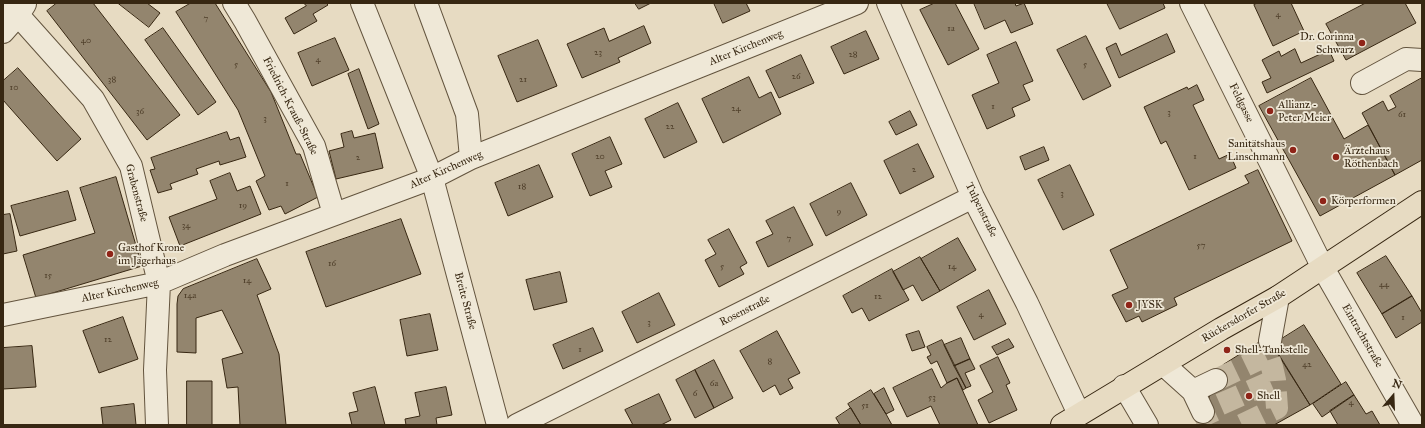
<!DOCTYPE html>
<html>
<head>
<meta charset="utf-8">
<style>
	body { margin:0 }
	#map { position:relative; width:1425px; height:428px; overflow:hidden; background:#e7dbc2; font-family:"IM FELL Great Primer",serif }
	canvas { display:block }
	.frame { position:absolute; inset:0; border:4px solid #372712; pointer-events:none }
	.north { position:absolute; left:1373px; top:376px; width:40px; height:40px; -webkit-text-stroke:3px #efe8d7; paint-order:stroke; rotate:19deg; font-size:11px; font-weight:700; line-height:16px; text-align:center; color:#372712 }
	.north::after { content:''; display:block; margin:auto; width:14px; height:18px; background:#372712; clip-path:polygon(50% 0,100% 100%,50% 72%,0 100%) }
</style>
</head>
<body>
<div id="map">
<canvas width="1425" height="428"></canvas>
<div class="frame"></div>
<div class="north">N</div>
</div>
<script>
const ctx = document.querySelector('canvas').getContext('2d');
ctx.lineJoin = 'round';
function paint(path, color) {
  ctx.fillStyle = color;
  ctx.fill(path, 'evenodd');
}
function trace(path, color, width, dash) {
  ctx.strokeStyle = color;
  ctx.lineWidth = width;
  ctx.lineCap = dash ? 'butt' : 'round';
  ctx.setLineDash(dash || []);
  ctx.stroke(path);
}
function drawText(font, color, halo, rows, align = 'center') {
  ctx.font = font + ' "IM FELL Great Primer",serif';
  ctx.lineWidth = 3.5;
  ctx.setLineDash([]);
  ctx.textBaseline = 'middle';
  ctx.strokeStyle = halo;
  ctx.fillStyle = color;
  for (const [text, x, y, turn = 0] of rows) {
    ctx.save();
    ctx.translate(x, y);
    ctx.rotate((+turn || 0) * Math.PI / 180);
    ctx.textAlign = isNaN(turn) ? turn : align;
    if (halo) ctx.strokeText(text, 0, 0);
    ctx.fillText(text, 0, 0);
    ctx.restore();
  }
}
const building = new Path2D(`
	M57,3h36l87,112 -33,25 -100,-129z
	M118,3h29l13,10 -11,14z
	M191,3h24l56,89 25,62h4l18,43 -33,17 -4,-8 -12,4 -13,-29 9,-5 -27,-66 -62,-98z
	M304,3h22l2,2 -15,9 4,7 -23,13 -9,-16 21,-12z
	M635,3h16l-12,6z
	M714,3h32l4,8 -27,12z
	M935,3h20l24,46 -31,16 -28,-55z
	M974,3h41l1,3 8,-3 9,21 -22,9 -6,-13 -20,9z
	M1107,3h56l2,5 -45,21z
	M1258,3h33l13,28 -31,15 -19,-41z
	M1366,3h39l11,20 -70,37 -20,-36z
	M644,26l7,17 -33,15 2,4 -38,16 -15,-34 37,-16 5,13z
	M163,28l53,74 -18,13 -53,-75z
	M866,31l13,28 -35,15 -13,-27z
	M1167,34l8,18 -56,26 -13,-30 10,-5 5,12z
	M1086,36l25,50 -28,14 -26,-50z
	M335,38l14,32 -37,16 -14,-33z
	M538,40l19,46 -40,16 -19,-46z
	M1016,42l17,39 -10,4 7,15 -18,8 3,8 -28,13 -15,-34 27,-12 -12,-28z
	M1295,49l6,14 28,-13 5,11 -67,32 -5,-11 9,-4 -9,-18 17,-9 2,5z
	M801,55l13,28 -35,15 -13,-27z
	M18,68l63,71 -24,22 -54,-61v-19z
	M359,69l20,55 -11,5 -20,-55z
	M749,77l10,21 12,-6 10,22 -58,29 -21,-44z
	M1311,78l33,61 24,-14 27,50 -75,41 -61,-110z
	M1422,78v82l-27,15 -33,-62 21,-12 5,10 8,-4 -6,-11z
	M1197,85l7,15 -11,5 26,54 11,-5 6,14 -47,22 -23,-49 -5,3 -17,-37 43,-20 1,2z
	M678,103l19,39 -33,16 -19,-39z
	M910,111l7,14 -21,10 -7,-13z
	M352,131l2,7 21,-5 8,35 -47,11 -7,-28 15,-4 -3,-13z
	M227,132l3,8 9,-3 7,20 -26,8 -1,-4 -23,8 2,5 -28,10 2,5 -14,4 -8,-23 5,-1 -4,-11z
	M610,137l12,27 -17,7 7,16 -22,9 -18,-42z
	M918,144l16,33 -34,17 -16,-33z
	M1044,147l5,13 -24,10 -5,-13z
	M539,165l14,32 -45,19 -13,-33z
	M1070,165l24,50 -31,15 -25,-50z
	M1258,170l34,71 -118,57 3,7 -35,17 -3,-6 -13,6 -14,-27 16,-7 -18,-38 139,-67 -4,-7z
	M230,173l7,18 13,-5 11,28 -81,32 -11,-29 48,-18 -7,-18z
	M116,177l26,89 -106,32 -13,-43 72,-22 -15,-45z
	M851,183l16,32 -41,21 -16,-32z
	M68,191l8,29 -56,16 -9,-30z
	M794,207l19,38 -45,22 -12,-25 17,-8 -7,-13z
	M10,214l7,37 -14,3v-39z
	M401,219l20,55 -95,33 -20,-55z
	M729,229l18,34 -7,4 4,7 -25,13 -14,-27 11,-6 -8,-14z
	M958,238l18,32 -36,21 -19,-32z
	M1386,256l26,40 -30,18 -25,-41z
	M920,257l20,34 -18,10 -9,-16 -10,5 -10,-18z
	M257,259l14,30 -14,6 22,59 7,71h-46l-2,-38 -11,1 -5,-29 21,-6 -21,-43 -26,8v35l-19,-1v-48l1,-8 5,-7z
	M892,269l17,31 -40,21 -7,-13 -10,5 -9,-17z
	M560,272l7,30 -33,8 -8,-30z
	M989,290l17,34 -32,16 -17,-33z
	M659,293l16,32 -38,18 -15,-31z
	M1412,296l10,17v9l-26,16 -14,-24z
	M430,314l8,36 -31,6 -7,-36z
	M123,317l15,42 -39,14 -16,-42z
	M1304,325l37,59 -31,21 -38,-60z
	M593,328l10,23 -40,18 -10,-24z
	M777,331l23,42 -12,6 5,9 -13,7 -5,-10 -12,7 -23,-41z
	M919,331l6,16 -13,4 -6,-16z
	M1268,337l42,68 -36,20h-77l26,-60z
	M961,338l9,21 -16,7 -10,-21z
	M1009,339l5,8 -17,8 -5,-8z
	M942,340l24,48 -3,2 -6,-12 -10,5 -10,-22 -6,3 -4,-7 4,-2 -4,-8z
	M32,346l4,41 -33,2v-41z
	M998,357l12,26 -4,2 11,25 -28,13 -11,-23 15,-8 -13,-26z
	M970,359l5,10 -10,4 6,13 -5,2 -12,-22z
	M714,360l19,38 -19,10 -19,-38z
	M932,369l9,19 6,-5 10,-5 21,47h-38l-9,-19 -24,11 -14,-29z
	M695,370l19,38 -19,10 -19,-38z
	M187,381h25v44h-25z
	M1346,382l8,13 -32,22 -9,-13z
	M375,387l10,38h-33l-3,-12 9,-2 -5,-18z
	M446,387l6,28 -16,3 1,7h-31l-1,-6 15,-3 -5,-23z
	M884,388l10,22 -8,4 -12,-20z
	M871,390l15,24 6,11h-31l-13,-21z
	M659,394l12,26 -10,5h-28l-8,-15z
	M1354,395l12,19 6,-3 8,14h-42l-8,-14z
	M134,404l2,21h-33l-2,-17z
	M851,408l10,17h-21l-4,-7z`);
const minorTunnel = new Path2D(`
	M1216,380l52,-25
	M1209,425l-6,-13 72,-32
	M1242,425l35,-17 -2,-28 -3,-13 -4,-12 2,-14`);
const minor = new Path2D(`
	M234,3l11,18 69,125 20,68
	M362,3l70,175 66,247
	M426,3l41,111 4,44
	M888,3l85,194 54,106 52,111
	M1191,3l132,265 90,157
	M3,5l15,10 75,84 38,67 28,117 -4,87 2,55
	M3,32l15,-17 7,-11
	M1362,83l44,-24 16,1
	M3,315l156,-32 66,-28 207,-77 39,-20 386,-155
	M1270,341l8,-44
	M1163,364l30,27 10,21
	M1124,386l23,39
	M1193,391l23,-11
	M517,425l456,-228`);
const major = new Path2D(`
	M1062,425l159,-96 57,-32 144,-95`);
const markers = [
	[1362,43,4,"#8f2418"],
	[1270,111,4,"#8f2418"],
	[1293,150,4,"#8f2418"],
	[1336,157,4,"#8f2418"],
	[1323,201,4,"#8f2418"],
	[110,254,4,"#8f2418"],
	[1129,305,4,"#8f2418"],
	[1227,350,4,"#8f2418"],
	[1249,396,4,"#8f2418"]
];
const numberNames = [
	["4",1278,15],
	["7",206,19],
	["1a",951,29],
	["40",86,41],
	["23",598,53],
	["28",853,55],
	["4",318,60],
	["5",236,65],
	["5",1085,65],
	["26",796,77],
	["38",112,80],
	["21",523,80],
	["10",14,88],
	["1",993,107],
	["24",736,109],
	["36",140,112],
	["3",1169,113],
	["61",1402,115],
	["3",265,119],
	["22",670,127],
	["20",600,157],
	["1",1195,157],
	["2",358,158],
	["2",914,170],
	["1",287,184],
	["18",522,187],
	["3",1062,194],
	["19",243,206],
	["9",839,212],
	["34",186,226],
	["7",789,239],
	["57",1201,246],
	["16",332,264],
	["5",722,267],
	["14",952,267],
	["15",48,276],
	["14",247,281],
	["44",1384,285],
	["14a",190,296],
	["12",878,297],
	["4",981,315],
	["1",1403,318],
	["3",649,323],
	["12",108,340],
	["1",580,350],
	["8",770,362],
	["42",1307,365],
	["6a",714,384],
	["6",695,394],
	["53",932,398],
	["4",1351,403],
	["51",865,406]
];
const poiNames = [
	["Dr. Corinna",1354,37,"right"],
	["Schwarz",1354,50,"right"],
	["Allianz -",1278,105],
	["Peter Meier",1278,118],
	["Sanitätshaus",1285,144,"right"],
	["Linschmann",1285,157,"right"],
	["Ärztehaus",1344,151],
	["Röthenbach",1344,164],
	["Körperformen",1331,201],
	["Gasthof Krone",118,248],
	["im Jägerhaus",118,261],
	["JYSK",1137,305],
	["Shell-Tankstelle",1235,350],
	["Shell",1257,396]
];
const streetNames = [
	["Alter Kirchenweg",746,48,-22],
	["Feldgasse",1241,103,64],
	["Friedrich-Krauß-Straße",290,106,63],
	["Alter Kirchenweg",446,170,-24],
	["Grabenstraße",136,193,75],
	["Tulpenstraße",981,210,64],
	["Alter Kirchenweg",120,291,-12],
	["Breite Straße",465,301,75],
	["Rosenstraße",745,311,-27],
	["Rückersdorfer Straße",1244,316,-30],
	["Eintrachtstraße",1362,336,60]
];
paint(building, '#93856e');
trace(building, '#372712', 1);
trace(minorTunnel, '#c4b79f', 22, [22, 11]);
trace(minor, '#63543e', 24);
trace(major, '#372712', 24);
trace(minor, '#efe8d7', 22);
trace(major, '#e7dbc2', 22);
for (const [x, y, r, color] of markers) {
  const dot = new Path2D();
  dot.arc(x, y, r, 0, 2 * Math.PI);
  ctx.fillStyle = color;
  ctx.fill(dot);
  trace(dot, '#efe8d7', 1.5);
}
drawText('9px', '#4e3e29', null, numberNames);
drawText('11px', '#372712', '#efe8d7', poiNames, 'left');
drawText('11px', '#372712', '#efe8d7', streetNames);
</script>
</body>
</html>
